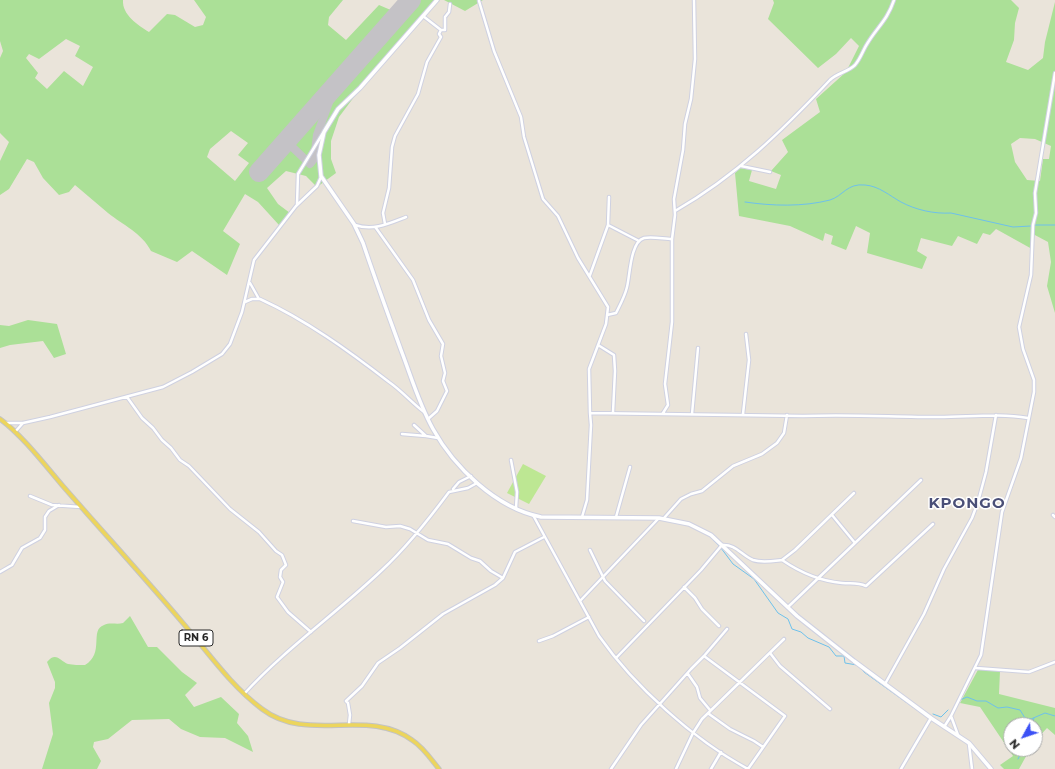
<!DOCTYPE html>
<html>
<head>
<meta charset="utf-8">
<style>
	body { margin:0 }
	#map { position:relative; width:1055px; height:769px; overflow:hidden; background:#eae4da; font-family:Montserrat,sans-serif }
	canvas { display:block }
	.north { position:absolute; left:1003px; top:717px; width:40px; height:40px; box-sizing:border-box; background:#fff; border:1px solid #a9a9a9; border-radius:50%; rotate:230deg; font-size:11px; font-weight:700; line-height:16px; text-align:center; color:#282828 }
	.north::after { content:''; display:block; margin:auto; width:14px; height:18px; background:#3c51f5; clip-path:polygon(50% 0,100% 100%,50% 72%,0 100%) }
</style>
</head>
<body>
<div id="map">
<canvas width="1055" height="769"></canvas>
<div class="north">N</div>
</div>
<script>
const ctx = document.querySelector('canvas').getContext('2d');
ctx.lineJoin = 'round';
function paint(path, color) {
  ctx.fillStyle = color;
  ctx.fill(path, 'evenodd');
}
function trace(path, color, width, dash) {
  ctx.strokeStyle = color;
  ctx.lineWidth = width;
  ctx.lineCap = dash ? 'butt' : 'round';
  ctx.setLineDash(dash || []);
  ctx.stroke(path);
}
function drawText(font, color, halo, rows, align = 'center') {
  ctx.font = font + ' Montserrat,sans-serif';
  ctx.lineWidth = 3;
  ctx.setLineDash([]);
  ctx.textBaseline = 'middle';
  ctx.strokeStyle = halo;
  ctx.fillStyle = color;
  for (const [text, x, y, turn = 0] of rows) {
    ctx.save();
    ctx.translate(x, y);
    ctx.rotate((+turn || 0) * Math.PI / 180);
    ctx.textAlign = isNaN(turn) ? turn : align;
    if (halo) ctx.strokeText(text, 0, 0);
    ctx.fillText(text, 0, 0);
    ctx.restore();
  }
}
const green = new Path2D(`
	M0,0h123c-1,15 15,25 26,32l18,-18 8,1 20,12 8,-2 3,-8 -12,-17h149l-14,17 -1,8 18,15 33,-35 14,6 10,-11h36l-79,89 -21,28 -8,24v18l5,14 -19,14 -11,-11 -20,-5 -19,17 11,16 12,9 -11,12 -21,-23 -13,-8 -22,37 17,13 -13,31 -35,-24 -15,11 -26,-11c-9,-18 -28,-26 -43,-38 -11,-9 -22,-19 -33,-28l-6,7 -10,3 -16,-17 -9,-16 -7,-3 -18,30 -9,6v-34l9,-19 -9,-9v-75l3,-7 -3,-10zM66,39l14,7 -5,10 18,11 -10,19 -19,-15 -17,18 -12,-11 3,-5 -12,-15 3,-4 10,5zM231,131l17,12 -10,12 11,8 -14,18 -28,-24 3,-8z
	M444,0h39l-18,11z
	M773,0h238l8,8 -4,15 -1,17 -8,22 22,8 15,-12 2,-16 10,-40v311l-8,-27 4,-24 -3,-20 -15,-8 -1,15 -36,-20 -6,6 -7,-2 -6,11 -19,-8 -6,10 -31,-8 -4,13 10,6 -5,12 -55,-16 3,-20 -14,-7 -10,24 -15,-6 2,-8 -8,-3 -2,8 -33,-15 -51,-10 -4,-43 5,-5 12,2 -3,11 27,8 5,-14 -10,-4 17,-19 -6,-12 38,-28 -4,-13 30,-27 13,-26 -8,-8 -15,16 -18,14 -50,-49 6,-16zM1020,138l15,1 16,7 -2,13h-6l-3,22 -13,-1 -12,-18 -4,-18z
	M28,320l29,4 9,30 -12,4 -11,-17 -33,4 -10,3v-23l9,1z
	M130,616l18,31h9l25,25 15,11 -12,12 9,12 27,-10 18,17 -2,9 11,13 5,16 -28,-14 -25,-1 -19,-8 -12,-10 -37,1 -24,19 -14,3 -1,5 8,14 -4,8h-55l11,-35 -4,-31 6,-15v-6l-8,-20c9,-11 13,-1 21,2 5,1 11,1 17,1 20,-12 4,-35 19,-40 6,-3 13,0 19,-2z
	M979,668l21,3 -1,23 56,14v27l-8,-7 -12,13v-16h-24v24h19l-11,20h-15l-4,-4 13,-9 -33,-49 -20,-4z`);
const pitch = new Path2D(`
	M523,464l23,12 -17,28 -22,-11z`);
const stream = new Path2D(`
	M745,202c27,4 58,5 85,-2 13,-4 17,-17 35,-15 14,1 25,11 36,17 15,8 33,12 50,11l62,14 18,-1
	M1034,225h21
	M713,540l8,8 12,16 21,15 24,34 10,6 4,10 9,3 7,6 21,9 7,9h8l1,7 12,2 7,7 60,43
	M960,700l7,-3 10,4h9l12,7 9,-1 13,3 5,8 6,1 14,-6 10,3
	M933,714l8,3 7,-7
	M1032,725l2,-7
	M1018,759l5,-10`);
const taxiway = new Path2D(`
	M286,141l24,23 4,-5 3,-24 18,-49`);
const runway = new Path2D(`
	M259,172l152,-172`);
const street = new Path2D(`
	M479,1l15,50 27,66 3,20 19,62 15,17 20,42 30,49 -2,17 -17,45 1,44 1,12 -4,75 -5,17
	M423,16l18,14
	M741,166l29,6
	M297,204l1,-30 25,-41
	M675,211c61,-35 107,-80 155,-131 7,-7 18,-8 25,-15 6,-7 8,-15 12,-21 10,-17 20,-23 27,-44
	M385,224l-2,-11 6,-25 3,-41 3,-11 23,-42 9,-32 14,-25 -2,-3 2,-4h4v-13l4,-5 1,-8
	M355,225c18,6 33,-1 51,-8
	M608,225l31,16
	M376,228l37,52 16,40 14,24 -2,12 4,17 -2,8 4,10 -10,20 -9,8
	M590,275l18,-50 1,-28
	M250,283l9,16
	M245,302l7,-3h8c46,21 89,52 129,83 13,9 23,21 35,30
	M607,315l9,-2c4,-8 9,-17 11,-26 3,-11 3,-45 17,-49 8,-2 20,1 28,1
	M598,345l16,10 1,16 -2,41
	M127,397l15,21 11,10 9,12 9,8 9,12 9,6 41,43 29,23 17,19 6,4 4,10 -5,5 -1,7 3,5 -6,15 11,15 23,20
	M590,413l213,3c45,-2 91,1 136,1 30,0 60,-4 89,1
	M663,413l5,-8 -3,-21 7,-62v-83l3,-24 -1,-16 9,-49 2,-26 6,-25 4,-40 -1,-59
	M692,414l6,-66
	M743,414l6,-54 -3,-26
	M6,423h17l27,-6 113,-30 29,-15 30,-18 8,-10 12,-32 12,-52 42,-54 21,-20 4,-9
	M15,432l8,-9
	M402,434l24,2 -12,-11
	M426,436l12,2
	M511,460l6,32 -1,16
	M453,489l6,-7 12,-6
	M30,496l22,9 29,2
	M533,515l66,121c35,50 95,104 149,133
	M832,515l23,28
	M1053,515l2,2
	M616,517l14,-50
	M664,518l17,-19 10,-5 11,-3 31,-25 29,-12 15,-11 7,-10 3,-18
	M353,521l33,6 14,-1 10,3 18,11 20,4 23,14 9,3 11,10 12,7
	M590,550l15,31 39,40
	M782,560l13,-10 59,-57
	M0,572l12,-7 10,-17 18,-10 5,-8v-13l4,-6 10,-6
	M684,587l11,11 7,11 17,17
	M580,601l78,-82
	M788,607l133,-127
	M539,641l14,-5 36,-19
	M770,653l10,13 50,43
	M704,656l23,-27
	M616,658l85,-88 21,-25c14,-1 19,10 31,15 9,3 20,1 29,0 19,13 37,21 60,23 9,1 15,-1 24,3l67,-62
	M976,668l53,4 26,-10
	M688,674l9,13 3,11 10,12 -1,4 21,15 24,12 9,6
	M885,684l39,-70 20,-45 28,-51 6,-16 8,-30 10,-57
	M244,694c42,-46 93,-81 138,-124 25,-23 47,-51 67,-78l19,-4 9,-5
	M951,716l7,19
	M349,724l1,-9 -2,-12 -2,-2 16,-15 16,-23 22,-15 43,-34 52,-29 8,-7 12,-26 29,-15
	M944,727l7,-11 30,-61 21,-143 19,-54 13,-66v-12l-11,-31 -4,-22 12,-52 2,-50 3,-12 -1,-20 20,-120
	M969,744l3,25
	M611,769l30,-44 50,-56 13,-13 81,60 -37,53
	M676,769l17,-36 9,-14 82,-80
	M711,769l10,-17
	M901,769l30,-51`);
const secondary = new Path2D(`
	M437,0l-77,88 -22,21 -14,23 -5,23 2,21 33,48 9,19c12,36 25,71 38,107 10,26 18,54 32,79 21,38 63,79 108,88l118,1 30,6 22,11 86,81 57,45 77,57 38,25 22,26`);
const primary = new Path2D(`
	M0,419c21,15 45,46 62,66 40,46 81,91 120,137 26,30 48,63 80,87 46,35 105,-2 150,31 11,7 19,19 27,29`);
const shields = [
	[196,638,34]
];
const shieldNames = [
	["RN 6",196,638]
];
const districtNames = [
	["KPONGO",967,504]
];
paint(green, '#abe097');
paint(pitch, '#bde793');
trace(stream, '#6ec1eb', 1);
trace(taxiway, '#c4c2c6', 8);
trace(runway, '#c4c2c6', 20);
trace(street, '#cfd1e1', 4.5);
trace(secondary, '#cfd1e1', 5.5);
trace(primary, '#c3c3c3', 5.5);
trace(street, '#fff', 2.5);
trace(secondary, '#fff', 3.5);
trace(primary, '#ecd55d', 3.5);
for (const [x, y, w] of shields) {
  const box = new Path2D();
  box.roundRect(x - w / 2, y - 8, w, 16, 3);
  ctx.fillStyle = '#fff';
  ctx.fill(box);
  trace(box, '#282828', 1);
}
drawText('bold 10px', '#282828', null, shieldNames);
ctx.letterSpacing = '1px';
drawText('bold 15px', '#4a4f77', '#fff', districtNames);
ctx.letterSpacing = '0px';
</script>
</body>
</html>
